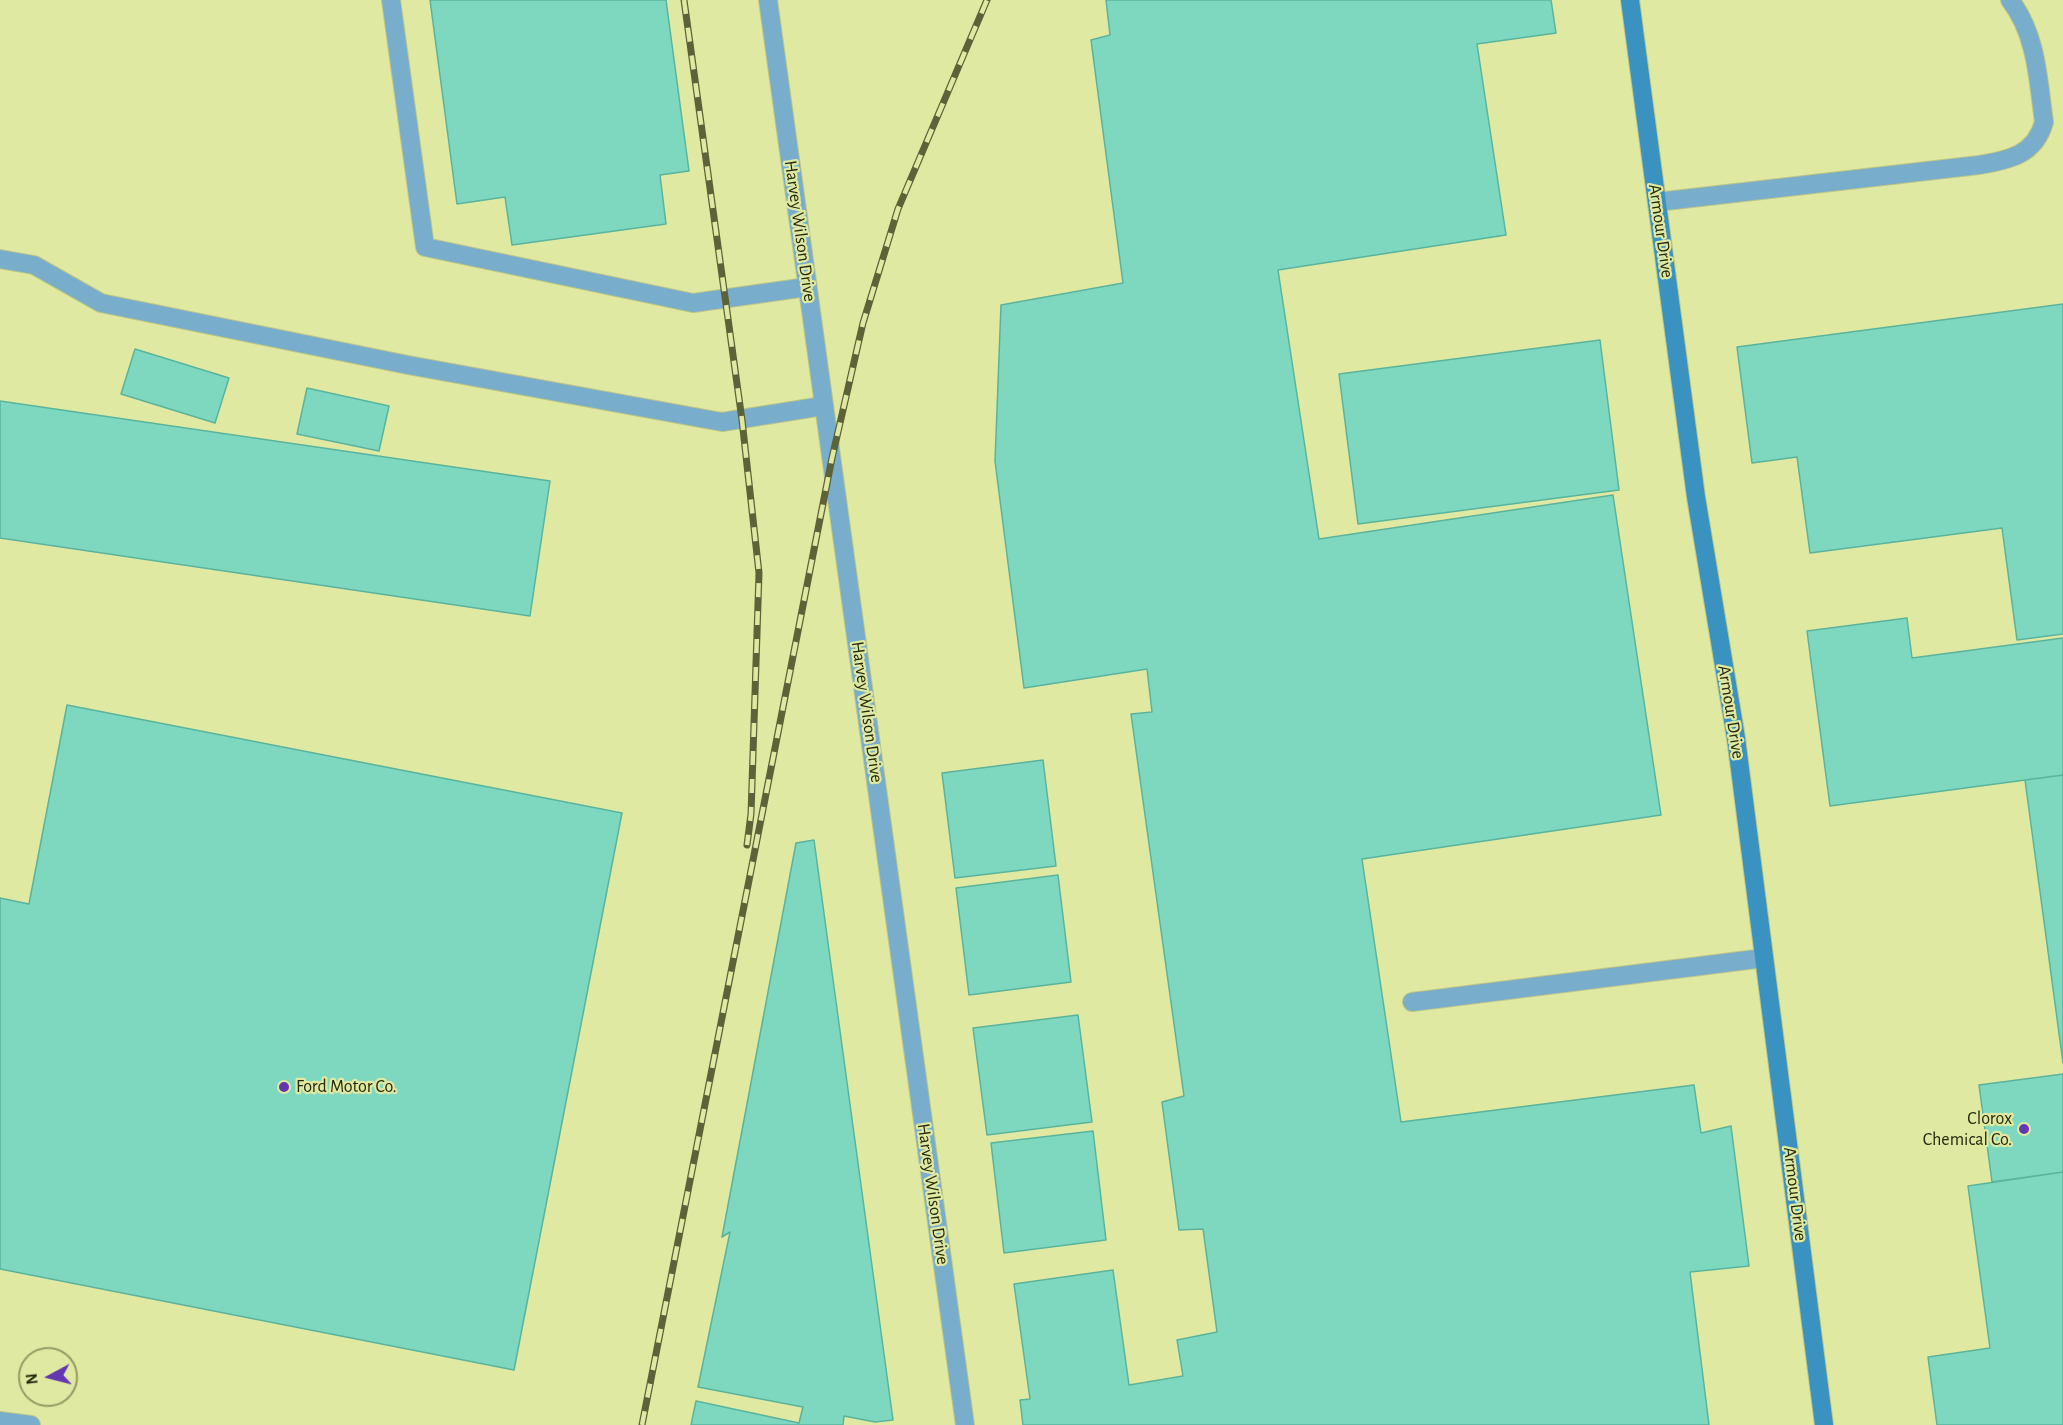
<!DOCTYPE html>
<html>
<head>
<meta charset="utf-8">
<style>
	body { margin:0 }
	#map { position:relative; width:2063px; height:1425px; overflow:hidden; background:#dfe9a1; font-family:"Alegreya Sans",sans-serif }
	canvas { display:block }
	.north { position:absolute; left:18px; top:1347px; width:60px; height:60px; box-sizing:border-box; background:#dfe9a1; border:2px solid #959c65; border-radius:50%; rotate:263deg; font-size:16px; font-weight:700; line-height:24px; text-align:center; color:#25280b }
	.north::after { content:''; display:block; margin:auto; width:21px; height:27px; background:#6237af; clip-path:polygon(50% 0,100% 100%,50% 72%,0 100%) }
</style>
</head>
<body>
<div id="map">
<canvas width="2063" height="1425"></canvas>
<div class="north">N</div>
</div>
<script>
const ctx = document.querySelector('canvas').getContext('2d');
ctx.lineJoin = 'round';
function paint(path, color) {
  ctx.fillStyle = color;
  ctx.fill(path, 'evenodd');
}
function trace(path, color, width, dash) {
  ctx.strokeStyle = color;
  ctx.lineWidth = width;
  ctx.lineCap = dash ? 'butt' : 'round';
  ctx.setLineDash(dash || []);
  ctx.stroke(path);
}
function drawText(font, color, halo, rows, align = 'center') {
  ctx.font = font + ' "Alegreya Sans",sans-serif';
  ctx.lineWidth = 4.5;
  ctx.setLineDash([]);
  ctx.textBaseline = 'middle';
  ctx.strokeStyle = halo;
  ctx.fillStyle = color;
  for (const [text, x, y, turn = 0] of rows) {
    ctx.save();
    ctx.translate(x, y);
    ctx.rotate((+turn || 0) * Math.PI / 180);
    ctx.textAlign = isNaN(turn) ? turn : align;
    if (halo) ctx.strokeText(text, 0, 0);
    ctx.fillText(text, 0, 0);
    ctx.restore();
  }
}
const building = new Path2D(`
	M430,0h236l23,171 -29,4 6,49 -154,21 -7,-48 -48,7z
	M1106,0h445l5,33 -79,11 29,191 -228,35 41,269 294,-44 48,320 -299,44 39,263 293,-37 7,48 30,-7 18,140 -59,6 19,153h-686l-3,-25 10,-1 -16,-115 99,-14 16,115 54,-9 -6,-36 40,-8 -14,-103 -24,1 -17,-128 22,-6 -53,-382 21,-2 -5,-43 -123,19 -29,-227 6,-156 122,-22 -32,-243 19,-5z
	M2063,304v330l-46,6 -15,-112 -192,25 -13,-96 -45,6 -15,-116z
	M1600,340l19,150 -261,34 -19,-150z
	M135,349l94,29 -14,45 -94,-29z
	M307,388l82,18 -10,45 -82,-17z
	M0,401l550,80 -20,135 -530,-78z
	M1907,618l5,40 151,-20v137l-233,31 -23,-175z
	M67,705l555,108 -108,557 -514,-101v-371l29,6z
	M1043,760l13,106 -101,12 -13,-105z
	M2063,775v288l-38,-283z
	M814,840l79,580 -18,2 -31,-6 -1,9h-152l5,-24 103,22 4,-16 -105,-20 32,-155 -8,5 74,-394z
	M1058,875l13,107 -102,13 -13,-107z
	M1078,1015l14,107 -105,13 -14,-107z
	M2063,1074v98l-71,10 -13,-97z
	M1093,1131l13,109 -102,13 -13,-110z
	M2063,1172v253h-126l-9,-68 62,-9 -22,-162z`);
const lane = new Path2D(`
	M391,0l34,247 268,56 114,-16
	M1657,202l322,-37c30,-5 56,-10 65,-43 -6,-42 -7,-87 -34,-122
	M0,259l34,6 67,38 307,62 314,57 101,-16
	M1412,1002l352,-44
	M0,1421l31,4`);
const street = new Path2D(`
	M768,0l197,1425`);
const secondary = new Path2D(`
	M1630,0l66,497 40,241 88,687`);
const rail = new Path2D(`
	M684,0l58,420 17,153 -8,241 -4,31
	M642,1425l190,-967 31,-135 35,-114 89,-209`);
const markers = [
	[284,1087,6,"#6237af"],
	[2024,1129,6,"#6237af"]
];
const streetNames = [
	["Harvey Wilson Drive",800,231,82],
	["Armour Drive",1661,231,82],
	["Harvey Wilson Drive",867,712,82],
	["Armour Drive",1731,712,81],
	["Harvey Wilson Drive",933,1194,82],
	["Armour Drive",1795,1194,83]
];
const poiNames = [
	["Ford Motor Co.",296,1087],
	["Clorox",2012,1119,"right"],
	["Chemical Co.",2012,1140,"right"]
];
paint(building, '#7ed8c0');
trace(building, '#5ab49d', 1.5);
trace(lane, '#bec686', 20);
trace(street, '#bec686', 20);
trace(secondary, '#bec686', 20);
trace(lane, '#79adcc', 18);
trace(street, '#79adcc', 18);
trace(secondary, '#3992c0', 18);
trace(rail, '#5d6338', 7);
trace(rail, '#dfe9a1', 4.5, [14]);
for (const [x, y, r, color] of markers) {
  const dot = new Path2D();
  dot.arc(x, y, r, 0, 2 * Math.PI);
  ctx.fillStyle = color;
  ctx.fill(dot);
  trace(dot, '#dfe9a1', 2);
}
drawText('18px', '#25280b', '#dfe9a1', streetNames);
drawText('18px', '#25280b', '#dfe9a1', poiNames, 'left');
</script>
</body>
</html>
